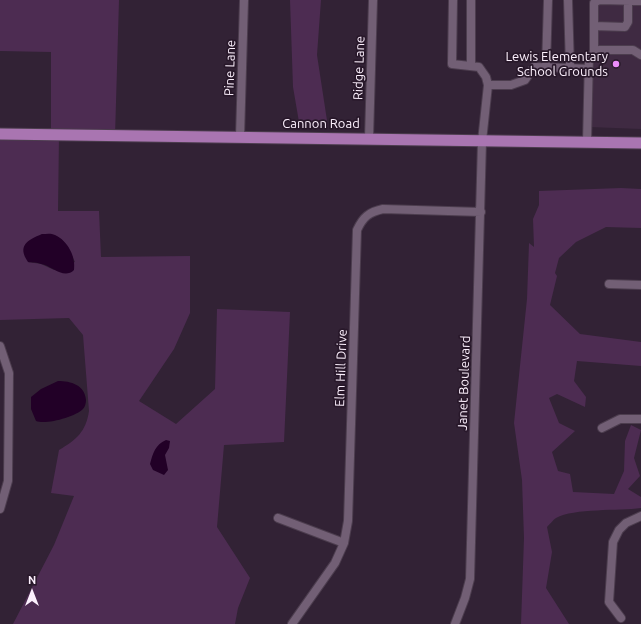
<!DOCTYPE html>
<html>
<head>
<meta charset="utf-8">
<style>
	body { margin:0 }
	#map { position:relative; width:641px; height:624px; overflow:hidden; background:#322235; font-family:Ubuntu,sans-serif }
	canvas { display:block }
	.north { position:absolute; left:12px; top:572px; width:40px; height:40px; -webkit-text-stroke:3px #28182a; paint-order:stroke; rotate:0deg; font-size:11px; font-weight:700; line-height:16px; text-align:center; color:#fcf0fd }
	.north::after { content:''; display:block; margin:auto; width:14px; height:18px; background:#fcf0fd; clip-path:polygon(50% 0,100% 100%,50% 72%,0 100%) }
</style>
</head>
<body>
<div id="map">
<canvas width="641" height="624"></canvas>
<div class="north">N</div>
</div>
<script>
const ctx = document.querySelector('canvas').getContext('2d');
ctx.lineJoin = 'round';
function paint(path, color) {
  ctx.fillStyle = color;
  ctx.fill(path, 'evenodd');
}
function trace(path, color, width, dash) {
  ctx.strokeStyle = color;
  ctx.lineWidth = width;
  ctx.lineCap = dash ? 'butt' : 'round';
  ctx.setLineDash(dash || []);
  ctx.stroke(path);
}
function drawText(font, color, halo, rows, align = 'center') {
  ctx.font = font + ' Ubuntu,sans-serif';
  ctx.lineWidth = 3.5;
  ctx.setLineDash([]);
  ctx.textBaseline = 'middle';
  ctx.strokeStyle = halo;
  ctx.fillStyle = color;
  for (const [text, x, y, turn = 0] of rows) {
    ctx.save();
    ctx.translate(x, y);
    ctx.rotate((+turn || 0) * Math.PI / 180);
    ctx.textAlign = isNaN(turn) ? turn : align;
    if (halo) ctx.strokeText(text, 0, 0);
    ctx.fillText(text, 0, 0);
    ctx.restore();
  }
}
const built = new Path2D(`
	M593,0h48v129l-52,-2z`);
const green = new Path2D(`
	M0,0h119l-4,136 -56,-1 -1,76h41l2,46 89,-1v57l-16,36 -35,52 37,23 39,-35 2,-80 73,3 -6,130 -60,3 -7,82 33,51 -12,30 -3,16h-222l41,-79 20,-49 -23,-3 8,-43c17,-10 27,-18 30,-39l-6,-76 -14,-17 -69,2v-183l51,-2v-83l-51,-1zM42,234c21,0 25,10 33,28l-21,8 -13,-6 -13,-2z
	M290,0h31l-4,55 11,72 -29,-5 -6,-35z
	M621,188l20,1v39l-35,-1 -30,15 -17,16 -4,15 2,3 -7,29 30,29 61,8v24l-64,-5 -3,20 12,16 -1,10 -28,-13 -8,4 10,25 16,8 -23,21 6,19 12,3 3,18 41,2 10,-23 1,-30 6,-16 10,5 -7,28 6,18 -12,13 13,8v11c-22,3 -67,0 -85,10 -3,2 -6,6 -9,9l5,25 -6,36 23,36h-48l3,-86 -2,-58 -8,-57 13,-124 2,-56 5,4 -1,-28 6,-14v-14z`);
const water = new Path2D(`
	M42,234c4,0 9,-1 13,1 13,6 21,22 19,35 -10,10 -22,-4 -33,-6 -4,-2 -9,-1 -13,-2 -11,-16 -1,-22 14,-28z
	M58,381c13,0 27,4 28,19 0,3 -1,7 -3,9 -8,8 -37,16 -47,12l-5,-12v-12l10,-8z
	M166,440l4,1 -1,7 -4,7 3,15 -4,5 -11,-5 -3,-6c3,-11 5,-19 16,-24z`);
const minor = new Path2D(`
	M453,0l-1,64 27,3 7,10 2,8 -6,56 -12,438 -5,19 -10,26
	M600,0l41,1
	M594,26l31,1 3,-5v-21
	M594,54v-51l5,-3
	M471,66v-66
	M546,68l2,-68
	M570,68l18,1
	M488,85h23l14,-5 9,-13 36,1 -2,-68
	M240,137l4,-137
	M369,138l4,-138
	M587,142l2,-85 10,-7h34l8,5
	M609,284l32,1
	M0,346l9,27 -1,108 -8,28
	M602,428l18,-9h21
	M278,518l66,25
	M621,618l-12,-16 4,-60 6,-12 7,-7 15,-7
	M292,624l43,-61 9,-20 4,-22 9,-291c6,-13 12,-18 26,-21l98,3`);
const major = new Path2D(`
	M0,134l641,9`);
const markers = [
	[616,64,4,"#ec8cfa"]
];
const poiNames = [
	["Lewis Elementary",608,57],
	["School Grounds",608,72]
];
const streetNames = [
	["Pine Lane",230,68,-88],
	["Ridge Lane",359,68,-88],
	["Cannon Road",321,124],
	["Elm Hill Drive",341,368,-88],
	["Janet Boulevard",464,383,-88]
];
paint(built, '#3f2a42');
paint(green, '#4d2c52');
paint(water, '#220027');
trace(minor, '#4c3d4e', 10);
trace(major, '#4c3d4e', 13);
trace(minor, '#725f75', 8);
trace(major, '#a975b1', 11);
for (const [x, y, r, color] of markers) {
  const dot = new Path2D();
  dot.arc(x, y, r, 0, 2 * Math.PI);
  ctx.fillStyle = color;
  ctx.fill(dot);
  trace(dot, '#28182a', 1.5);
}
drawText('13px', '#fcf0fd', '#28182a', poiNames, 'right');
drawText('13px', '#fcf0fd', '#28182a', streetNames);
</script>
</body>
</html>
